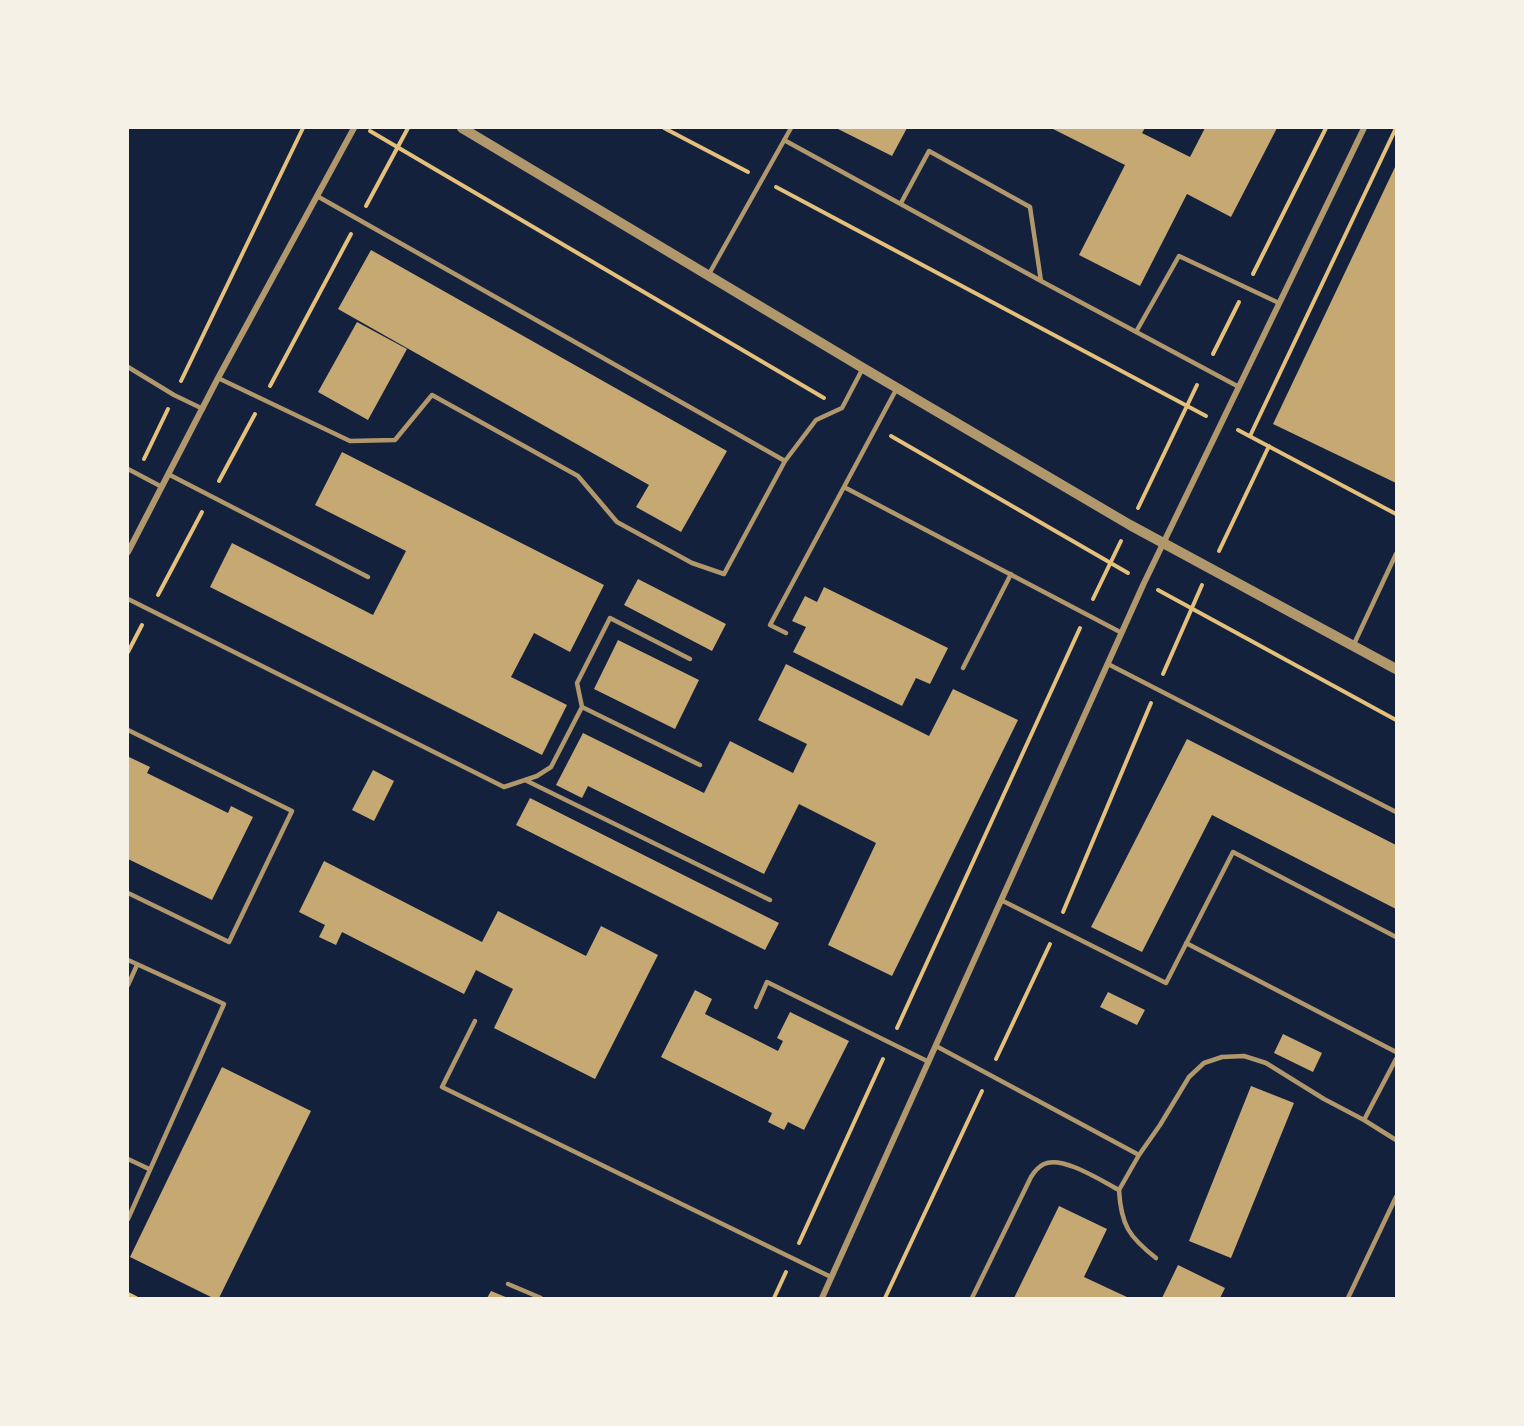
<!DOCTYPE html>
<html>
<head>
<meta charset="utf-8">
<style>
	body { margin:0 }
	#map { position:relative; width:1524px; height:1426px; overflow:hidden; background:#14213d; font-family:Overpass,sans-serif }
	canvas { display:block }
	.frame { position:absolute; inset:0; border:129px solid #f6f1e7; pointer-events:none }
</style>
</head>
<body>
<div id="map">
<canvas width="1524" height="1426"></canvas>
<div class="frame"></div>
</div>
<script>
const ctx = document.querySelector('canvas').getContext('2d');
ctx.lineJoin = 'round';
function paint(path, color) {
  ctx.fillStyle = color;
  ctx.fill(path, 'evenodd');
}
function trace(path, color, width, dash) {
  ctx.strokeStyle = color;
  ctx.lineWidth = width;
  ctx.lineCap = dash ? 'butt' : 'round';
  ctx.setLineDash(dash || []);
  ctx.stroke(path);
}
const building = new Path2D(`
	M839,128h68l-15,28 -54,-27z
	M1051,128h94l-3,5 48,24 15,-29h72l-46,89 -44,-23 -47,92 -61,-31 46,-90z
	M1396,165v318l-123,-59z
	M371,250l356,201 -46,81 -45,-25 13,-22 -311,-176z
	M357,322l50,27 -39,71 -50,-28z
	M342,452l262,133 -34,67 -36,-19 -23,44 56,28 -25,50 -332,-168 22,-44 141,72 33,-64 -91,-46z
	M638,579l88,45 -14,27 -88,-46z
	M824,587l124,61 -18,36 -14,-6 -14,28 -109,-54 13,-25 -14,-6 13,-25 12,6z
	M618,640l81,40 -24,49 -81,-40z
	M786,664l143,72 24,-47 65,31 -126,256 -64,-31 48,-102 -77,-39 -35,70 -176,-88 -6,12 -26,-13 27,-52 121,60 26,-52 63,32 14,-29 -49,-24z
	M1187,739l209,106v64l-184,-94 -70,137 -51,-25z
	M129,757l21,10 -3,6 81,40 3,-7 22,11 -41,83 -84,-41v-99z
	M373,770l21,11 -20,40 -22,-11z
	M530,798l249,125 -14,27 -249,-125z
	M324,861l158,81 16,-31 88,45 15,-30 57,29 -63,124 -101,-51 19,-39 -37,-19 -12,24 -122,-62 -6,13 -17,-8 6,-12 -26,-13z
	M695,990l17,9 -7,15 73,37 5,-10 -6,-3 13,-26 59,29 -45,89 -16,-8 -4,8 -16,-8 4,-9 -111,-56z
	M1108,992l37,18 -8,15 -37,-18z
	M1283,1034l39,19 -9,19 -39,-19z
	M222,1067l89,44 -92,187h-6l-83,-41z
	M1251,1086l43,17 -63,155 -42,-17z
	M1059,1206l48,23 -23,48 45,21h-115z
	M1178,1265l47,23 -5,10h-58z
	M491,1291l17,7h-21z`);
const path = new Path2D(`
	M664,128l84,44
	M370,131l454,267
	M776,187l430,229
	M366,206l42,-78
	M1253,274l73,-146
	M1213,354l26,-52
	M181,381l122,-253
	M270,386l81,-152
	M1238,430l158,84
	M891,436l237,137
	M1250,436l146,-308
	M144,459l24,-50
	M219,481l36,-67
	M1138,508l59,-123
	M1219,551l50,-105
	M1158,590l238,130
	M158,595l44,-83
	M1093,599l28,-58
	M128,652l14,-27
	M1163,674l39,-89
	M1063,912l88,-209
	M897,1028l183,-400
	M996,1059l54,-115
	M799,1243l84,-184
	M128,1294l8,4
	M774,1298l12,-26
	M885,1298l97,-207`);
const service = new Path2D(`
	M784,140l257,141
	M317,196l468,265
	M901,203l28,-52 101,56 11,74 198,106
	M709,274l82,-146
	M1136,332l43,-76 100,47
	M128,367l46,28 29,14
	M218,378l132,63 45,-1 37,-45 146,81 39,46 75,41 32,11 61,-113 31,-41 26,-12 21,-40
	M128,469l34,18
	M168,474l200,103
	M844,487l278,146
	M128,599l376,188 33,-11 14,-9 31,-60 -5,-24 33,-65 80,41
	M786,633l-16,-8 127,-237
	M1354,644l42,-90
	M1108,664l288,148
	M963,668l48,-94
	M582,707l118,58
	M128,730l164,81 -63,131 -101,-49
	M525,780l245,120
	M1001,900l165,83 67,-131 163,85
	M1186,943l210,109
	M128,960l96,44 -96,215
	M128,985l9,-20
	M756,1007l11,-25 162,80
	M475,1021l-33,66 389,190
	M936,1046l203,109
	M1396,1059l-32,61 32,20
	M128,1159l21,10
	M1119,1190c2,35 10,47 37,68
	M508,1284l33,14
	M972,1298l59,-121c3,-5 7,-10 13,-13 18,-9 58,17 75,26l20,-35 21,-30 29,-48 15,-14 18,-6 22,-1 22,7 58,36 40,21
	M1348,1298l48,-101`);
const minor = new Path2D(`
	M128,552l90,-174 136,-250
	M822,1298l322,-715 220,-455`);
const tertiary = new Path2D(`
	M462,128l401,240 267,157 266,144`);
paint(building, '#c6a872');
trace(path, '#e5c07b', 4);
trace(service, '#b1986c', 4.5);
trace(minor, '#b1986c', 6);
trace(tertiary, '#b1986c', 10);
</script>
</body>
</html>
